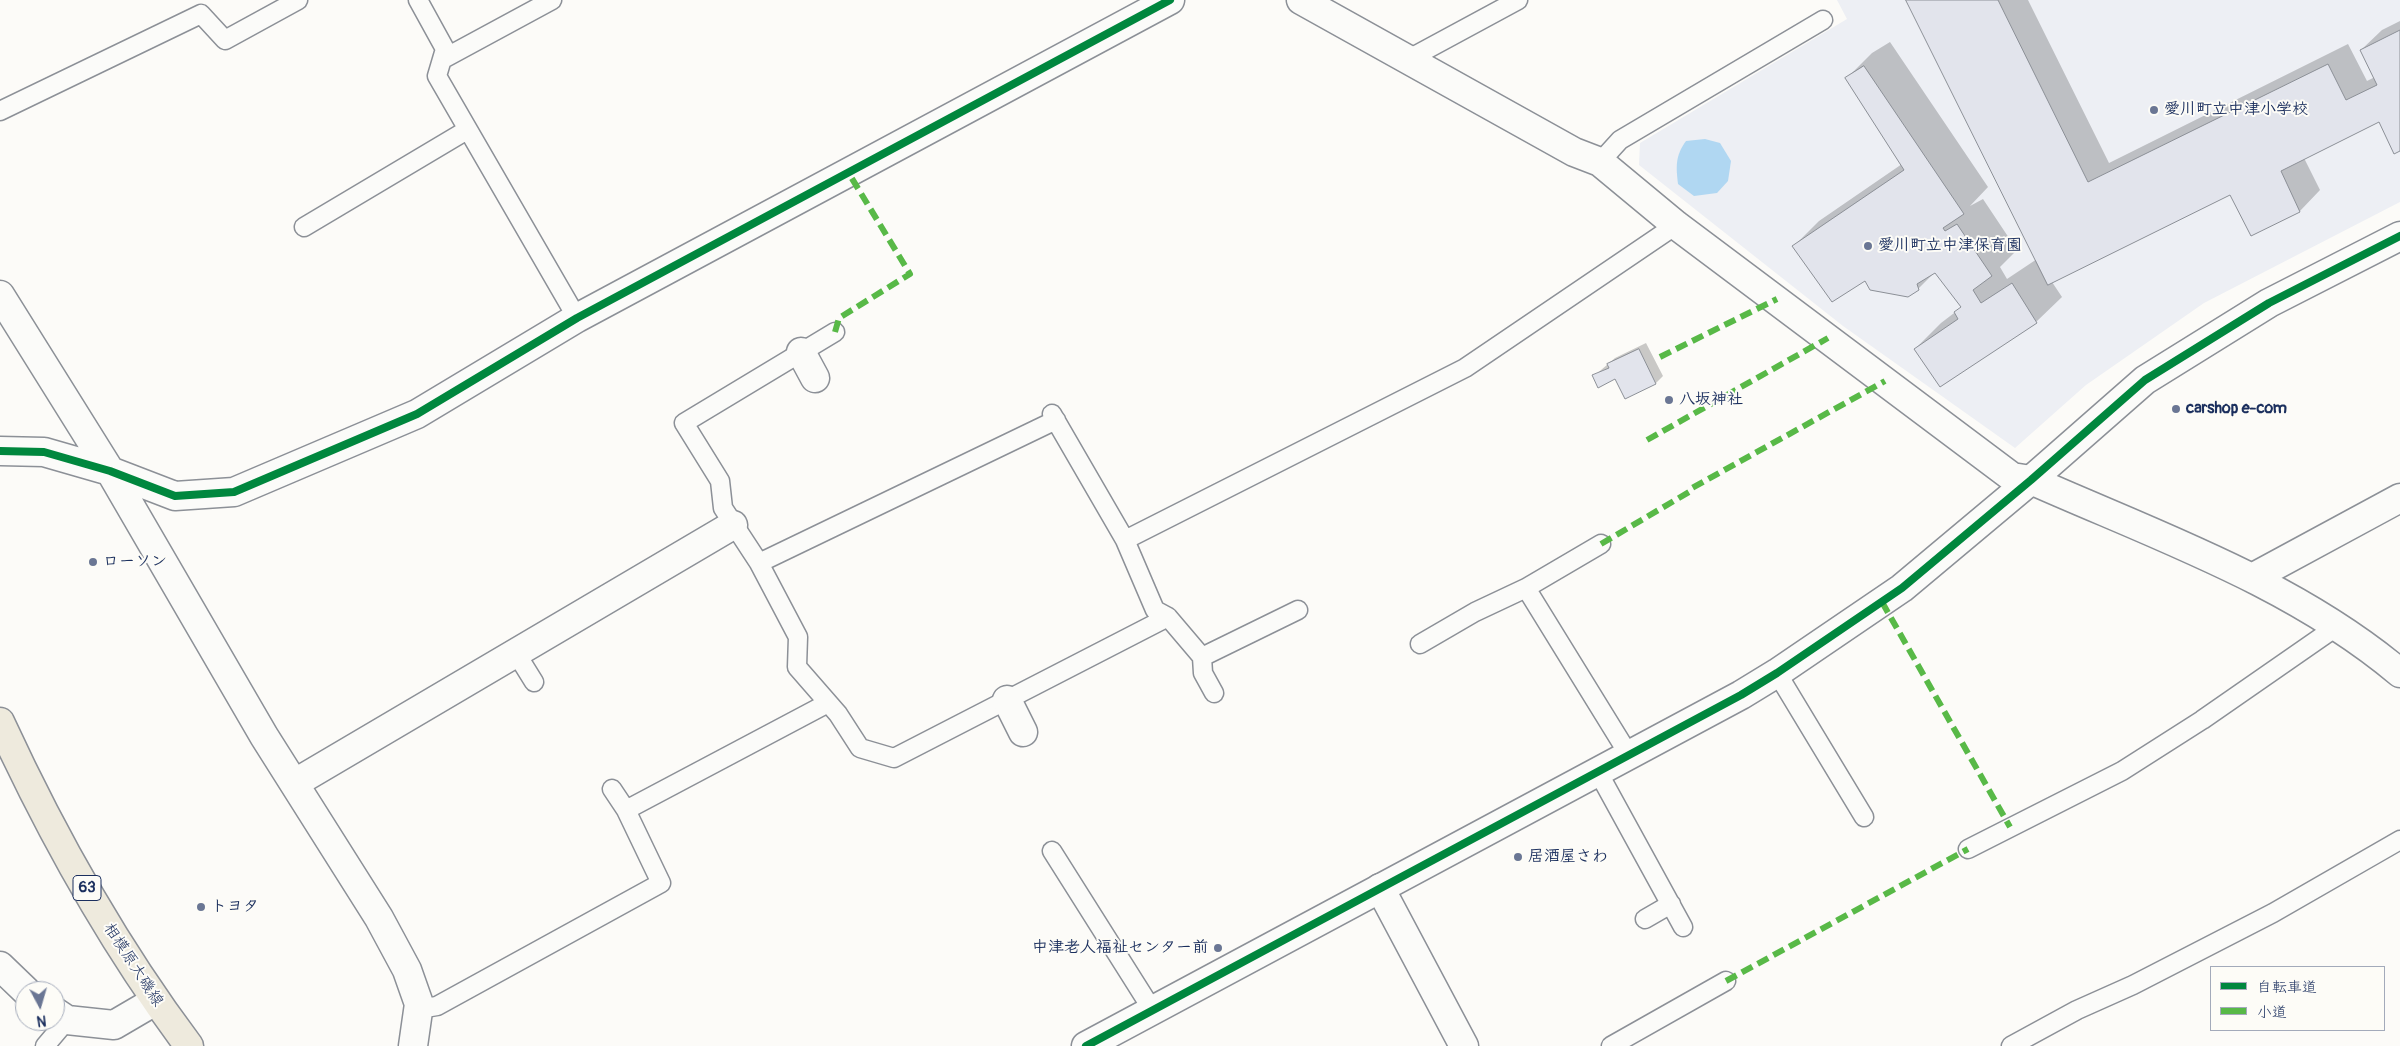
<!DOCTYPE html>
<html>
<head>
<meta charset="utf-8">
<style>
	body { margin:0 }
	#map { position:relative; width:2400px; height:1046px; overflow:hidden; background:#fcfbf8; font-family:Pangolin,"Klee One",sans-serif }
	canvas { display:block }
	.legend { position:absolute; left:2210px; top:966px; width:175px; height:65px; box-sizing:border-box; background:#fdfcf7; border:1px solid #a3aaba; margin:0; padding:6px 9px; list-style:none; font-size:15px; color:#1b2f5e }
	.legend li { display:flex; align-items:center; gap:10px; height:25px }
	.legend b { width:25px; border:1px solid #a3aaba }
	.north { position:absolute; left:15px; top:981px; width:50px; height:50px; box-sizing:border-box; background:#fdfcf7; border:1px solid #a3aaba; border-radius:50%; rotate:174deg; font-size:14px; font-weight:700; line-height:20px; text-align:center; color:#1b2f5e }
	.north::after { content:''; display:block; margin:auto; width:18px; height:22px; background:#6a7694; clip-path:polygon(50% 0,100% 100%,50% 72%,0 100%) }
</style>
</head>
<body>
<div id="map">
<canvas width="2400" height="1046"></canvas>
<ul class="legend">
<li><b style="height:6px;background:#00873e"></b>自転車道</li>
<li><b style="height:6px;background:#58b947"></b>小道</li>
</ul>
<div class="north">N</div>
</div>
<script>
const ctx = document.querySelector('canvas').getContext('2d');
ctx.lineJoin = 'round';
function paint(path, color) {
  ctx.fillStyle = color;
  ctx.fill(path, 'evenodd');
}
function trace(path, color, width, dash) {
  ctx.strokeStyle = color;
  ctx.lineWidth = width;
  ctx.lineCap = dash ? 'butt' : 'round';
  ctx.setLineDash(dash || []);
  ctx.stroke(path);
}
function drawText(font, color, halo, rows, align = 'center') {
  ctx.font = font + ' Pangolin,"Klee One",sans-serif';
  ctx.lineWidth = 4;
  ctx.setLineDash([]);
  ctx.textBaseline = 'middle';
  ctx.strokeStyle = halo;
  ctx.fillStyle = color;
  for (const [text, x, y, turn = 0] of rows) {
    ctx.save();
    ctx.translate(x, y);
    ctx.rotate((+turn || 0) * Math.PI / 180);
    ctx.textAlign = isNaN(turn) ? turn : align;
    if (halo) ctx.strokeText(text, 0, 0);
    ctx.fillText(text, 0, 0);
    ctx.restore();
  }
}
const built = new Path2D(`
	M1837,0h563v202l-196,101 -118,82 -71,63 -172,-122 -204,-161 1,-22 207,-124z`);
const water = new Path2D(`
	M1705,139l15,4 11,18 -3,20 -11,12 -23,3 -16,-12c-2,-17 -3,-28 8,-43z`);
const shadow = new Path2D(`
	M1908,0h120l81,163 239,-119 19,37 8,-4 -14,-27 21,-20 18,-9v129l-21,-29 -75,37 16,32 -20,21 -49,23 -20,-40 -179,88 10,15 -26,25 -121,27 26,-26 21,-16 -26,-36 -18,18 -53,-9 -71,-34 25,-25 83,-57 -56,-85 26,-26 18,-11 98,145 -18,19 13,-7 34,51 -17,17 7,12 30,-20z
	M1646,343l17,33 -7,7 -31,15 -10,-20 -21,-2 21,-18z`);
const building = new Path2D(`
	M1906,0h92l90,182 240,-118 18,36 31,-15 -17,-35 40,-20v121l-6,3 -15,-32 -98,49 19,41 -49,24 -21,-41 -182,90z
	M1864,66l100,148 -21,14 2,3 12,-7 35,52 -19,14 8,13 31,-20 25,40 -97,64 -26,-38 44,-30 -4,-7 7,-5 -26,-34 -18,11 2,6 -11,7 -38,-7 -5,-9 -33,21 -40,-56 112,-76 -59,-92z
	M1639,349l17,35 -31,15 -10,-20 -17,9 -6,-13 17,-7 -2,-4z`);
const service = new Path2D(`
	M418,0l27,49 -8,27 140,242
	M443,59l109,-59
	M1407,60l111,-60
	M0,111l201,-97 24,26 73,-40
	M1600,162l20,-22 203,-120
	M304,227l163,-97
	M835,332l-151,91 36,58 3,27 36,55 39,74 -1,30 41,47 22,34 34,10 274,-141 -13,-7 -30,-70 -73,-126
	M1125,540l340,-172 211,-143
	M1601,544l-75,44 103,167
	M759,563l297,-143
	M1168,617l34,40 96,-47
	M1420,644l55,-32 51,-24
	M516,653l18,29
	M1202,657l1,16 11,20
	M1777,673l87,144
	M1598,772l85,155
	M612,789l14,21
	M1968,849l154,-78 80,-51 134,-93
	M1052,851l101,160
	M1645,919l26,-15
	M419,1009l18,-3 224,-123 -35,-73 202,-107
	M45,1046l22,-26
	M1611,1046l115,-65
	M2011,1046l66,-36 56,-25 140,-72 127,-73`);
const minor = new Path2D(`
	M1301,0l273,152 26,10 76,63 336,252 19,3c126,56 262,103 369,193
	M0,295l110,176 154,265 115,182 28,52 12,34 -6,42
	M801,352l14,26
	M0,451l44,1 66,19 65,25 59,-4 183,-78 160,-96 593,-318
	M2252,578l148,-80
	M1007,700l16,32
	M295,783l438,-258
	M1380,888l84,158
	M0,966l26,25
	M55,1012l12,8 47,5 41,-24`);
const tertiary = new Path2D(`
	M1086,1046l655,-351 36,-22 125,-85 129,-108 114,-100 124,-77 131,-67`);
const primary = new Path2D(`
	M0,722c52,113 114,224 189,324`);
const quiet = new Path2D(`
	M835,332l4,-14 71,-44 -62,-102
	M1660,357l117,-58
	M1647,440l181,-102
	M1601,544l88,-52 3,-4 193,-107
	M1882,602l128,225
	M1726,981l242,-132`);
const cycleway = new Path2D(`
	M0,451l44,1 66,19 65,25 59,-4 183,-78 160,-96 593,-318
	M1086,1046l655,-351 36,-22 125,-85 129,-108 114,-100 124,-77 131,-67`);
const markers = [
	[2154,110,5,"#6a7694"],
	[1868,246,5,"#6a7694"],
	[1669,400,5,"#6a7694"],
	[2176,409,5,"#6a7694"],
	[93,562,5,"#6a7694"],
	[1518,857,5,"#6a7694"],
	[201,907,5,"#6a7694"],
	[1218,948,5,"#6a7694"]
];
const shields = [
	[87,888,28]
];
const shieldNames = [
	["63",87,888]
];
const poiNames = [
	["愛川町立中津小学校",2164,110],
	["愛川町立中津保育園",1878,246],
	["八坂神社",1679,400],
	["carshop e-com",2186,409],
	["ローソン",103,562],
	["居酒屋さわ",1528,857],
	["トヨタ",211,907],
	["中津老人福祉センター前",1208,948,"right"]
];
const streetNames = [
	["相模原大磯線",133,965,57]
];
paint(built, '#edeff4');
paint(water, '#b0d7f2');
paint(shadow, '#0003');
paint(building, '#e2e4ec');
trace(building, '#8c9097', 1);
trace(service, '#8c9097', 21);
trace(minor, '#8c9097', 31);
trace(tertiary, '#8c9097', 31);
trace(primary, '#8c9097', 31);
trace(service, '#fbfbf9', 18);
trace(minor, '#fbfbf9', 28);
trace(tertiary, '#fbfbf9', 28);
trace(primary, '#eeeadd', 28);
trace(quiet, '#58b947', 6, [12, 6]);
trace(cycleway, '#00873e', 8);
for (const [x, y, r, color] of markers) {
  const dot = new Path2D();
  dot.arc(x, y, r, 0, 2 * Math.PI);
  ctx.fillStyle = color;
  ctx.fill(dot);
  trace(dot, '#fdfcf7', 2);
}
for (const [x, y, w] of shields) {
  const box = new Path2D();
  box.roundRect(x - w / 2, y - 12.5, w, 25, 4);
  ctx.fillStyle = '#fdfcf7';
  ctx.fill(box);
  trace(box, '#1b2f5e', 1);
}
drawText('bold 15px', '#1b2f5e', null, shieldNames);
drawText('bold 16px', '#1b2f5e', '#fdfcf7', poiNames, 'left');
drawText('16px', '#1b2f5e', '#fdfcf7', streetNames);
</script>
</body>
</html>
